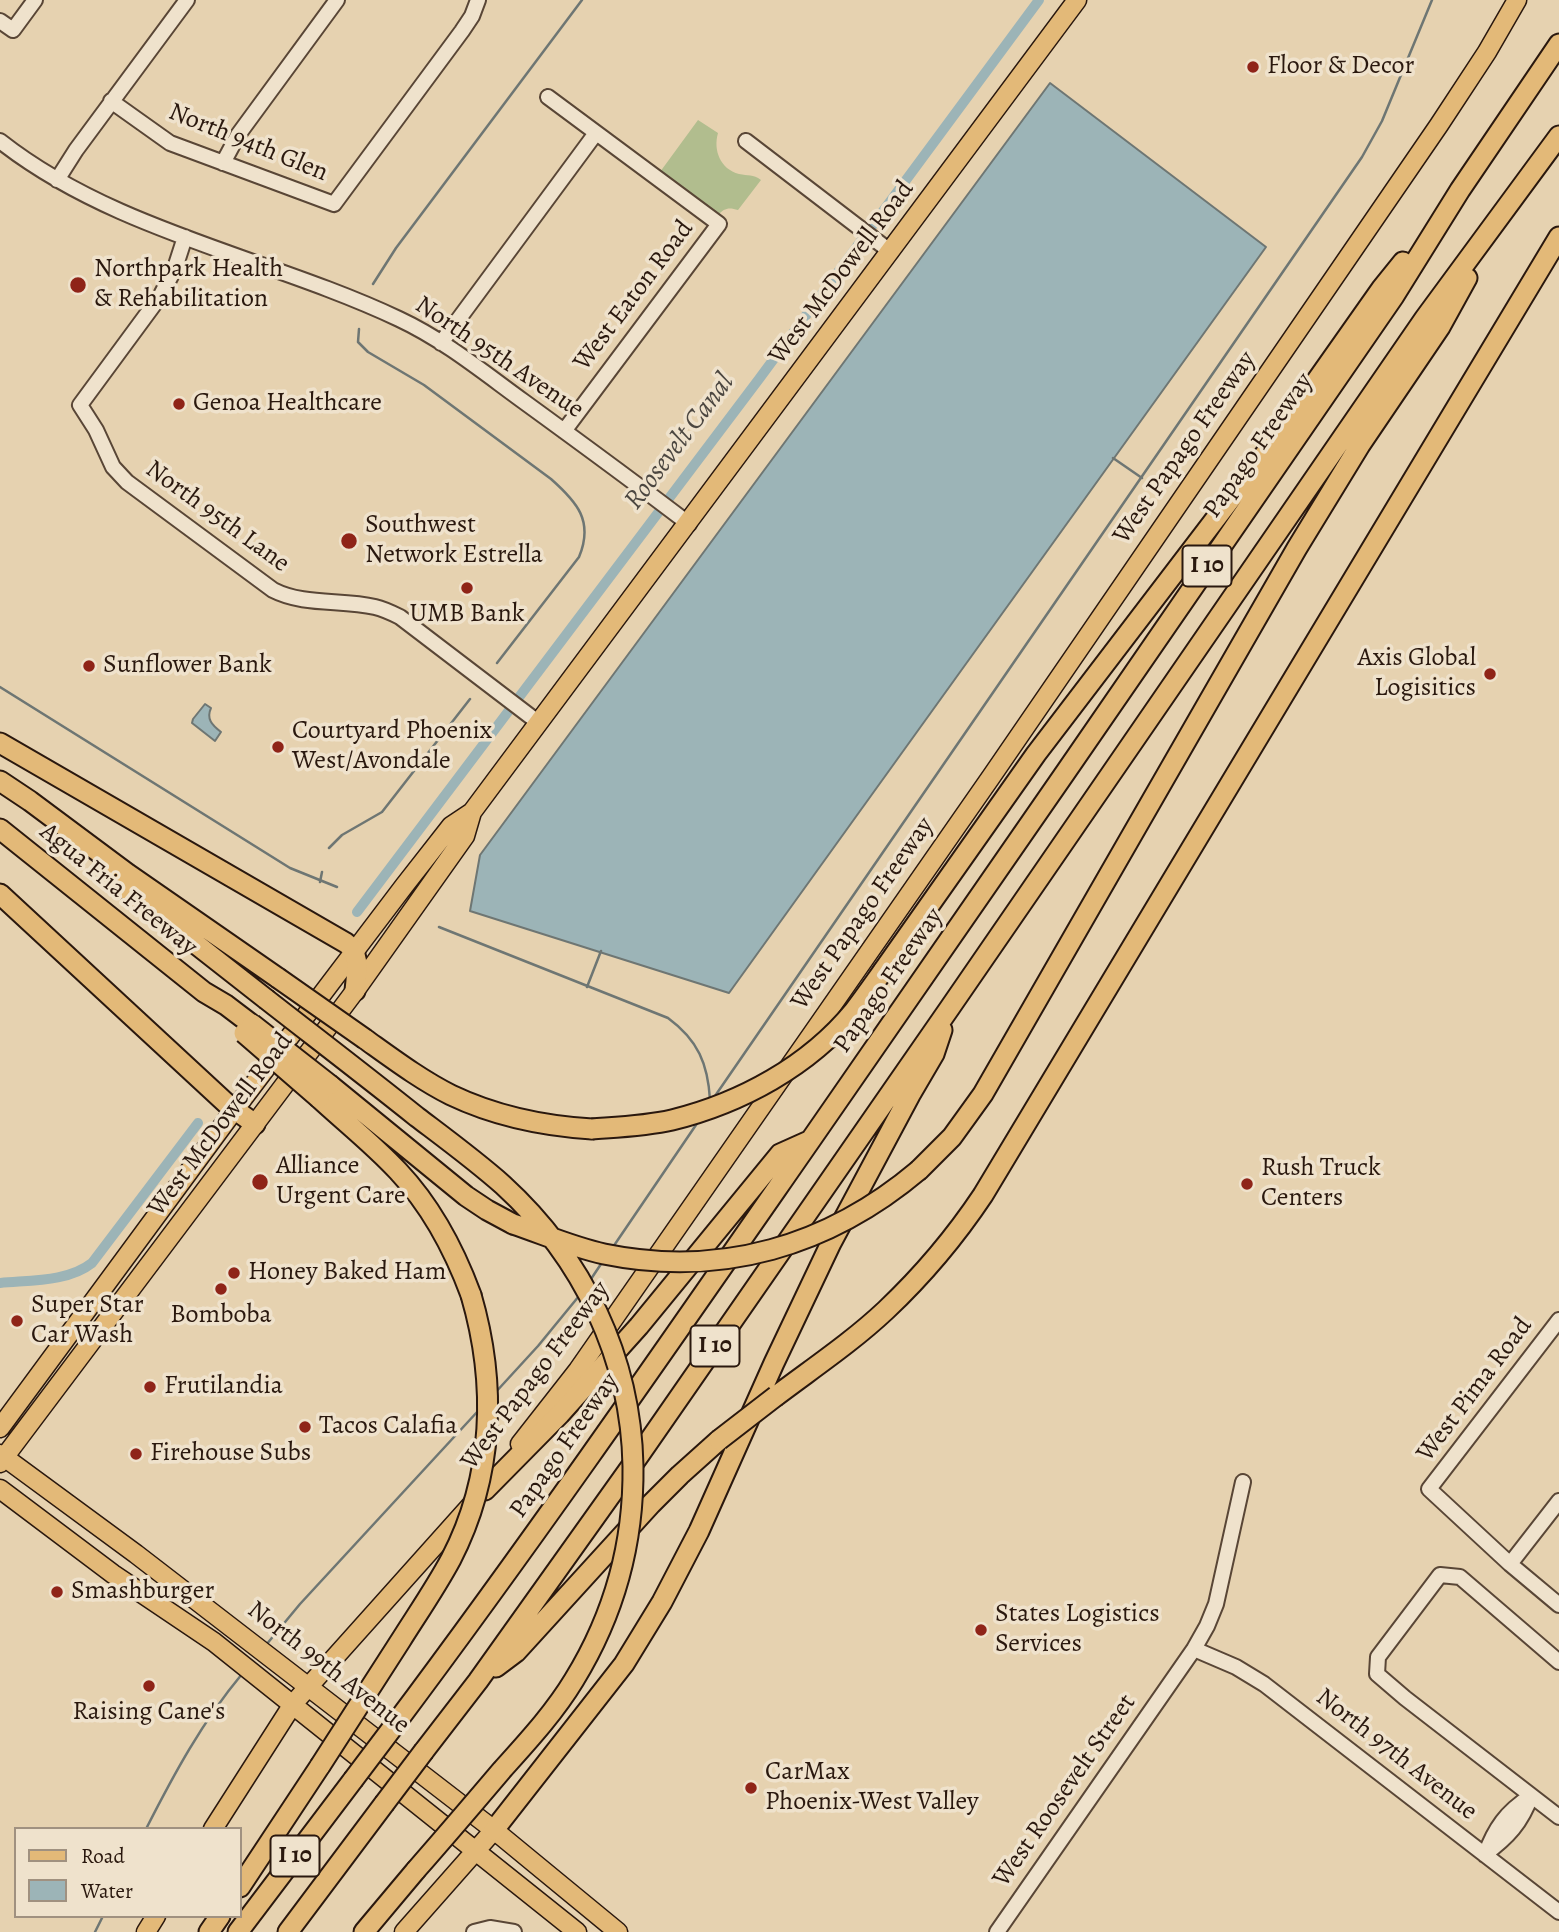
<!DOCTYPE html>
<html>
<head>
<meta charset="utf-8">
<style>
	body { margin:0 }
	#map { position:relative; width:1559px; height:1932px; overflow:hidden; background:#e6d2b0; font-family:Alegreya,serif }
	canvas { display:block }
	.legend { position:absolute; left:14px; top:1827px; width:228px; height:91px; box-sizing:border-box; background:#efe2cc; border:2px solid #a09180; margin:0; padding:9px 12px; list-style:none; font-size:21px; color:#2a180e }
	.legend li { display:flex; align-items:center; gap:14px; height:35px }
	.legend b { width:35px; border:2px solid #a09180 }
</style>
</head>
<body>
<div id="map">
<canvas width="1559" height="1932"></canvas>
<ul class="legend">
<li><b style="height:9px;background:#e3b978"></b>Road</li>
<li><b style="height:19px;background:#9cb4b7"></b>Water</li>
</ul>
</div>
<script>
const ctx = document.querySelector('canvas').getContext('2d');
ctx.lineJoin = 'round';
function paint(path, color) {
  ctx.fillStyle = color;
  ctx.fill(path, 'evenodd');
}
function trace(path, color, width, dash) {
  ctx.strokeStyle = color;
  ctx.lineWidth = width;
  ctx.lineCap = dash ? 'butt' : 'round';
  ctx.setLineDash(dash || []);
  ctx.stroke(path);
}
function drawText(font, color, halo, rows, align = 'center') {
  ctx.font = font + ' Alegreya,serif';
  ctx.lineWidth = 7;
  ctx.setLineDash([]);
  ctx.textBaseline = 'middle';
  ctx.strokeStyle = halo;
  ctx.fillStyle = color;
  for (const [text, x, y, turn = 0] of rows) {
    ctx.save();
    ctx.translate(x, y);
    ctx.rotate((+turn || 0) * Math.PI / 180);
    ctx.textAlign = isNaN(turn) ? turn : align;
    if (halo) ctx.strokeText(text, 0, 0);
    ctx.fillText(text, 0, 0);
    ctx.restore();
  }
}
const green = new Path2D(`
	M698,120l20,13c-5,17 2,36 21,41 9,2 14,0 22,6l-23,30c-9,-3 -14,-2 -20,5l-58,-43z`);
const water = new Path2D(`
	M1050,83l216,164 -537,746 -259,-82 10,-56z
	M205,704l6,4c-5,11 1,17 10,24l-6,9 -23,-18 1,-4z`);
const stream = new Path2D(`
	M373,284l23,-36 186,-248
	M359,329l-1,13 10,10 56,33 127,94c26,23 43,42 28,78l-82,106
	M1113,458l29,20
	M0,687l290,181 47,19
	M329,848l13,-13 40,-23 88,-113
	M320,882l2,-10
	M439,927l229,91c30,22 40,46 42,82
	M587,987l14,-36
	M715,1096l647,-939 20,-36 50,-121
	M613,1247l85,-125
	M589,1282l14,-21
	M494,1394l44,-48 41,-50
	M266,1645l34,-41 178,-193
	M146,1829c28,-55 56,-107 96,-155
	M95,1932l8,-16`);
const canal = new Path2D(`
	M357,912l402,-533 280,-379
	M0,1283c30,-3 68,-1 92,-20l106,-140`);
const minor = new Path2D(`
	M0,21l13,9 22,-30
	M548,97l171,127 -155,207
	M111,101l59,42 164,61 128,-173 10,-15 6,-16
	M0,141c114,90 270,117 399,178 45,21 84,53 124,82 55,40 111,81 166,123
	M746,141l145,111
	M223,163l15,-28 99,-135
	M57,180l19,-30 111,-150
	M185,237l-10,31 -14,27 -81,110 16,25 17,37 14,15 146,108c31,16 69,9 102,17 9,2 17,6 25,10l139,106
	M441,343l155,-210
	M1559,1320l-130,169 81,75 49,41
	M1510,1564l49,-63
	M1194,1649l42,18 28,17 295,228
	M1559,1662l-99,-85 -20,-2 -62,82 -1,17 28,24 154,119
	M1485,1854c23,-17 36,-31 46,-58
	M1485,1855c10,-27 21,-43 46,-59
	M474,1932l16,-4 24,4
	M997,1932l197,-283 13,-23 9,-22 27,-122`);
const major = new Path2D(`
	M0,1428l235,-319 169,-223 47,-60 21,-14
	M520,1444l58,-74 413,-593 448,-652 48,-73 30,-52
	M0,1454l136,100 358,276 124,102
	M0,1463l355,-472 110,-155 7,-24 605,-812
	M0,1489l113,85 101,68 363,290
	M213,1829l80,-125 179,-200
	M146,1932l10,-16
	M404,1932l90,-102`);
const highway = new Path2D(`
	M0,743l346,200c16,11 10,32 9,48
	M0,781l30,20 98,73 150,104
	M0,829l204,163 22,13 25,19
	M104,872l162,127
	M0,894l227,210 28,20
	M883,971l153,-217 229,-300 117,-166 21,-26
	M365,1039c28,20 56,41 86,56 44,21 92,31 141,34
	M330,1085l136,111 21,14 26,14
	M319,1098c26,24 55,47 79,73 34,36 56,78 73,124
	M919,1170l33,-33 31,-43 314,-546 63,-103 80,-118 27,-49
	M776,1396c37,-28 76,-54 110,-86 37,-35 69,-73 97,-115l576,-958
	M485,1490l75,-76 79,-88 141,-172 29,-13
	M496,1667l20,-15 135,-148 29,-29 39,-35
	M393,1727c144,-192 280,-389 417,-586 196,-281 389,-563 584,-845l66,-106 99,-146
	M424,1751l54,-70 162,-227 309,-445 476,-691 134,-182
	M494,1830l130,-166 38,-62 37,-71 75,-168 57,-120 79,-148 24,-41 8,-24
	M240,1887l80,-121
	M209,1932l11,-16
	M238,1932l115,-152
	M288,1932l96,-128
	M364,1932l52,-62`);
const highwayBridge = new Path2D(`
	M278,978l87,61
	M266,999c50,39 101,78 151,118 29,22 59,44 86,68 80,73 128,173 130,281 1,76 -19,149 -59,214 -20,33 -46,61 -72,90 -28,33 -57,67 -86,100
	M252,1024l78,61
	M244,1033l75,65
	M592,1129c27,-2 54,-3 80,-9 69,-17 137,-54 182,-109 10,-13 19,-26 29,-40
	M513,1224c30,10 59,23 91,30 117,24 225,-8 315,-84
	M719,1440l57,-44
	M320,1766c27,-42 54,-84 81,-126 17,-27 35,-53 50,-81 43,-83 46,-175 20,-264
	M353,1780l40,-53
	M384,1804l40,-53`);
const markers = [
	[1253,67,7,"#8f2418"],
	[78,285,9,"#8f2418"],
	[179,404,7,"#8f2418"],
	[349,541,9,"#8f2418"],
	[467,588,7,"#8f2418"],
	[89,666,7,"#8f2418"],
	[1490,674,7,"#8f2418"],
	[278,747,7,"#8f2418"],
	[260,1182,9,"#8f2418"],
	[1247,1184,7,"#8f2418"],
	[234,1273,7,"#8f2418"],
	[221,1289,7,"#8f2418"],
	[17,1321,7,"#8f2418"],
	[150,1387,7,"#8f2418"],
	[305,1427,7,"#8f2418"],
	[136,1454,7,"#8f2418"],
	[57,1592,7,"#8f2418"],
	[981,1630,7,"#8f2418"],
	[149,1686,7,"#8f2418"],
	[751,1788,7,"#8f2418"]
];
const shields = [
	[1207,566,49],
	[715,1346,49],
	[295,1856,49]
];
const shieldNames = [
	["I 10",1207,566],
	["I 10",715,1346],
	["I 10",295,1856]
];
const poiNames = [
	["Floor & Decor",1267,67],
	["Northpark Health",94,270],
	["& Rehabilitation",94,300],
	["Genoa Healthcare",193,404],
	["Southwest",365,526],
	["Network Estrella",365,556],
	["UMB Bank",467,615,"center"],
	["Axis Global",1476,659,"right"],
	["Logisitics",1476,689,"right"],
	["Sunflower Bank",103,666],
	["Courtyard Phoenix",292,732],
	["West/Avondale",292,762],
	["Alliance",276,1167],
	["Urgent Care",276,1197],
	["Rush Truck",1261,1169],
	["Centers",1261,1199],
	["Honey Baked Ham",248,1273],
	["Super Star",31,1306],
	["Car Wash",31,1336],
	["Bomboba",221,1316,"center"],
	["Frutilandia",164,1387],
	["Tacos Calafia",319,1427],
	["Firehouse Subs",150,1454],
	["Smashburger",71,1592],
	["States Logistics",995,1615],
	["Services",995,1645],
	["Raising Cane's",149,1713,"center"],
	["CarMax",765,1773],
	["Phoenix-West Valley",765,1803]
];
const streetNames = [
	["North 94th Glen",248,143,22],
	["West McDowell Road",842,273,-53],
	["West Eaton Road",634,296,-53],
	["North 95th Avenue",499,358,34],
	["Papago Freeway",1259,446,-55],
	["West Papago Freeway",1185,448,-55],
	["North 95th Lane",217,517,36],
	["Agua Fria Freeway",118,890,39],
	["West Papago Freeway",863,914,-55],
	["Papago Freeway",889,981,-55],
	["West McDowell Road",221,1125,-53],
	["West Papago Freeway",536,1376,-53],
	["West Pima Road",1475,1390,-53],
	["Papago Freeway",565,1446,-55],
	["North 99th Avenue",328,1668,38],
	["North 97th Avenue",1396,1755,38],
	["West Roosevelt Street",1065,1791,-55]
];
const waterNames = [
	["Roosevelt Canal",680,442,-53]
];
paint(green, '#b1bd8e');
paint(water, '#9cb4b7');
trace(water, '#6e7673', 2);
trace(stream, '#6e7673', 2.5);
trace(canal, '#9cb4b7', 10);
trace(minor, '#594636', 18);
trace(major, '#2a180e', 21);
trace(highway, '#2a180e', 23);
trace(minor, '#efe2cc', 14);
trace(major, '#e3b978', 18);
trace(highway, '#e3b978', 19);
trace(highwayBridge, '#2a180e', 23, []);
trace(highwayBridge, '#e3b978', 19);
for (const [x, y, r, color] of markers) {
  const dot = new Path2D();
  dot.arc(x, y, r, 0, 2 * Math.PI);
  ctx.fillStyle = color;
  ctx.fill(dot);
  trace(dot, '#efe2cc', 2.5);
}
for (const [x, y, w] of shields) {
  const box = new Path2D();
  box.roundRect(x - w / 2, y - 20.5, w, 41, 5);
  ctx.fillStyle = '#efe2cc';
  ctx.fill(box);
  trace(box, '#2a180e', 2);
}
drawText('bold 24px', '#2a180e', null, shieldNames);
drawText('26px', '#2a180e', '#efe2cc', poiNames, 'left');
drawText('26px', '#2a180e', '#efe2cc', streetNames);
drawText('italic 28px', '#4c4741', '#efe2cc', waterNames);
</script>
</body>
</html>
